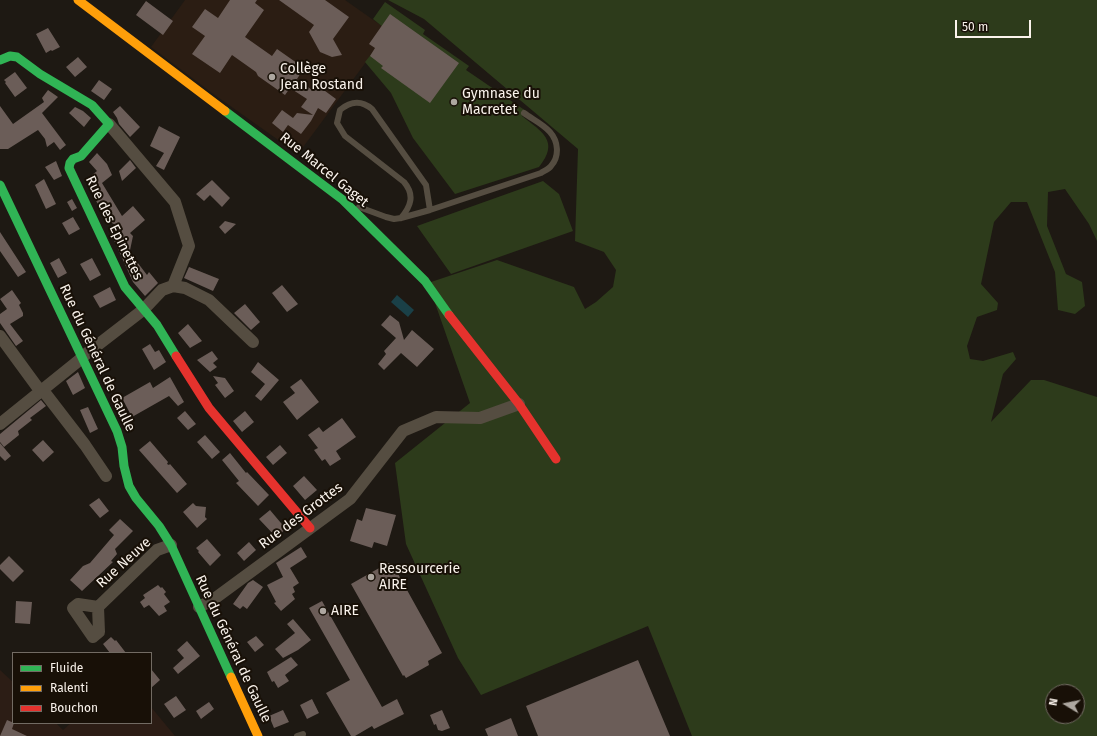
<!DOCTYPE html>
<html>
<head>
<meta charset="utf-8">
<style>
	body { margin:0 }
	#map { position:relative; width:1097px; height:736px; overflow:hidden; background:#1e1913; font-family:"Fira Sans",sans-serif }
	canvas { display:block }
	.legend { position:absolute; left:12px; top:652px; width:140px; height:72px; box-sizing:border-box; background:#181007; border:1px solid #726b63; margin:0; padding:5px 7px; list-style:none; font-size:12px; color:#faf3ec }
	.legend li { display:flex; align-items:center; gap:8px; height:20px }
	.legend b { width:20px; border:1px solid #726b63 }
	.north { position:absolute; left:1045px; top:684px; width:40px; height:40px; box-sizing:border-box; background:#181007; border:1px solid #726b63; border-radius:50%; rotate:280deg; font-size:11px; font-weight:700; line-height:16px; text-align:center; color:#faf3ec }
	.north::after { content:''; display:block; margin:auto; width:14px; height:18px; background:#ada7a0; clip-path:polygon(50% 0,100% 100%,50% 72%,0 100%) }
	.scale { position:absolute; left:955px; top:20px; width:76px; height:18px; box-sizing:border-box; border:2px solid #faf3ec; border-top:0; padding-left:5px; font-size:12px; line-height:14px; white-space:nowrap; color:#faf3ec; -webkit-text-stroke:3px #181007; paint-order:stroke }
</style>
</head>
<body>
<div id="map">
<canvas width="1097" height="736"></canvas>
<ul class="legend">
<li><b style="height:5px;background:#30b455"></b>Fluide</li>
<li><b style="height:5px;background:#ff9f0a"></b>Ralenti</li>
<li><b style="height:5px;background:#e5322d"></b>Bouchon</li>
</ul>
<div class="north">N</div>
<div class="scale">50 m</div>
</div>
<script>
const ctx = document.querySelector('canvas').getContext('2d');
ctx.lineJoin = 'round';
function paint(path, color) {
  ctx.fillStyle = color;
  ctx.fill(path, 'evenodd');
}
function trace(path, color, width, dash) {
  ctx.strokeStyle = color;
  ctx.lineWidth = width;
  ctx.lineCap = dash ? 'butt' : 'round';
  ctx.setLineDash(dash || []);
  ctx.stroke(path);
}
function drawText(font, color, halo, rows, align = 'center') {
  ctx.font = font + ' "Fira Sans",sans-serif';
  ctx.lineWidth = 4;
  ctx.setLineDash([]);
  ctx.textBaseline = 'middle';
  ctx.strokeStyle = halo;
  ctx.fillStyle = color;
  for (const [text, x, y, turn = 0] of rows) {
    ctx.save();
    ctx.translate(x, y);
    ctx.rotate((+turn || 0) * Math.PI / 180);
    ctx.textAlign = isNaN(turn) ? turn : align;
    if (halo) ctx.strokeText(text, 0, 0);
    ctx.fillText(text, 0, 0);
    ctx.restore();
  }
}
const industrial = new Path2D(`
	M0,670l13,12v41h43l7,7 8,-7h80v-16l24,29h-175z`);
const education = new Path2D(`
	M185,0h160l44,31 -91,123 -86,-61 -61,-46z`);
const green = new Path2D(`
	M388,0h709v241l-8,-17 -24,-35 -17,3 -1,34 19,48 16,8 3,24 -10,8 -17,-4 -3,-38 -28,-70h-16l-17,20 -13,62 17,19 -1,7 -20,7 -10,29 3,13 13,2 30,-9 3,7 -13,15 -12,48 40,-42h13l53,17v339h-405l-44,-110 -167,69 -23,-37 -52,-114 -11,-81 75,-60 -42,-120 69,-23 77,27 11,22 11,-7 17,-15 3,-17 -12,-18 -29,-11 3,-92 -154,-130zM1053,692h24v24h-24z
	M385,2l40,28 -2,4 46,32 -3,4 60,41 -4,5c20,16 38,25 17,51l-84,27 -42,-56 -22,-45 -26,-31 24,-30 -16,-13z
	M543,181l16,13 14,37 -122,43 -34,-48z`);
const water = new Path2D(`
	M397,295l17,15 -6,7 -17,-15z`);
const building = new Path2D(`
	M230,0h27l-2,3 9,7 -19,27 27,19 5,-7 27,19 -7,11 15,11 2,-2 5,3 2,-3 15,11 -10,14 -8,-5 -7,13 -10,13 -13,-9 -5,7 -11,-9 10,-13 11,8 4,-5 16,2 -12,-8 6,-8 -17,-11 -5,7 -27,-19 -2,-4 -24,-17 -12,18 -28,-19 13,-18 -13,-9 13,-18 13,9z
	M279,0h46l24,17 -16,22 9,16 -10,2 -12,-5 -11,-20 5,-7z
	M146,1l27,20 -10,14 -27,-20z
	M390,14l69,49 -29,40 -49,-35 2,-2 -13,-10 5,-8 -6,-4z
	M48,28l12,19 -8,4 -1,-1 -5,3 -10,-19z
	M78,57l9,10 -12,10 -9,-10z
	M15,72l12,16 -12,9 -10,-14 1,-1 -2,-2z
	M99,80l13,9 -8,11 -13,-9z
	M48,90l10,7 -16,16 24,32 -6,5 -6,-8 -7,5 -2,-8 -7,-9 -30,19h-8v-43l13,18 31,-22 -2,-4z
	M120,106l20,21 -10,10 -11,-13 -2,-6 -4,-6z
	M75,107l8,4 8,7 -7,9 -15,-14z
	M159,126l21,11 -16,33 -8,-4 8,-13 -14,-7z
	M97,153l10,11 5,11 -10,8 20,33 11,-10 12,14 -15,13 3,3 -4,19 2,-1 16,21 2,-3 9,11 -13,13 -12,-14 -20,-44 10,-9 -13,-7 -16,-24 3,-2 -9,-11 -2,-5 11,-9 -8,-9z
	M130,160l6,8 -14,13 -3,-10z
	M56,161l6,15 -8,4 -9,-13z
	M44,179l12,25 -10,5 -11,-24z
	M212,180l18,18 -8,9 -12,-12 -6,6 -8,-7z
	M72,199l5,9 -5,3 -5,-9z
	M73,217l7,12 -11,6 -7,-12z
	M225,221l11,3 -11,10 -6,-7z
	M0,232l26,40 -8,5 -18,-26z
	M59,258l8,15 -9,5 -8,-15z
	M92,258l9,17 -11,6 -10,-17z
	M189,267l30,12 -6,12 -29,-13z
	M282,285l16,19 -11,8 -15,-19z
	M110,287l6,13 -16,8 -7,-12z
	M12,290l9,13 -2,2 4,8v3l-13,8 13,17 -7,5 -16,-23v-9l7,-5 -7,-10z
	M245,304l15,18 -9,8 -17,-17z
	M390,315l9,7 5,18 8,-10 22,19 -17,18 -16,-14 -17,17 -6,-6 8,-10 -2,-3 12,-13 -15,-13z
	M188,324l14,17 -12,7 -12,-15z
	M150,344l5,8 4,-2 7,12 -12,8 -12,-21z
	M212,351l6,8 -5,4 4,4 -7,5 -13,-12z
	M258,362l21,18 -18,21 -6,-5 10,-12 -14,-12z
	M78,372l7,16 -12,7 -7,-14z
	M213,376l12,2 9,13 -9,7 -10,-13 3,-2z
	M170,377l14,25 -6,4 -9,-10 -37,21 -10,-19 28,-16 3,6z
	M301,379l18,23 -22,18 -14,-18 12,-9 -5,-6z
	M41,400l5,6 -16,12 2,2 -14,11 1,4 -15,12 -4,-5v-8z
	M88,407l10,22 -8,4 -10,-23z
	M185,411l11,13 -8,6 -11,-12z
	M245,411l9,11 -12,10 -9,-11z
	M342,418l14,19 -20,14 5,8 -11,7 -5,-7 -3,2 -8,-11 4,-2 -10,-13 11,-8 4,5z
	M205,435l15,17 -8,7 -15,-17z
	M43,440l11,12 -11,10 -11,-12z
	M150,441l18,21 -1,2 2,1 1,-1 17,20 -10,9 -38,-43z
	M0,443l11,13 -6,5 -5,-5z
	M280,445l7,8 -14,12 -7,-8z
	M230,453l16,20 1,-1 22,23 -11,11 -22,-23 3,-2 -17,-21z
	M304,476l13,14 -12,10 -12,-14z
	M99,498l10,13 -9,7 -11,-13z
	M193,503l3,3 10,1 -1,10 2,2 -10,9 -14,-16z
	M366,508l30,7 -9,31 -13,-4 -2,6 -22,-7 7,-22 5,2z
	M270,510l16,19 -10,8 -17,-18z
	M120,519l13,12 -18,18 2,5 -6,7 2,1 -31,29 -12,-11 13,-14 7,-3 24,-28 -5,-5z
	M207,539l14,16 -11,11 -12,-14 1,-1 -3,-3z
	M249,542l7,8 -12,11 -7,-8z
	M301,547l6,10 -17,11 9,15 -6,4 2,5 -3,2 3,5 -14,12 -7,-8 2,-1 -9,-17 16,-8 -7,-14z
	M9,556l15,15 -11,11 -13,-13v-4z
	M388,563h4l50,90 -14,8 1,4 -23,13 -2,-3 -1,1 -52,-92z
	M253,580l10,7 -16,22 -4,-3 -3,3 -7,-5 15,-21z
	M158,585l3,3 1,-1 4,5 -2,2 6,8 -6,4 3,5 -8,5 -10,-11 -5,3 -4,-6 5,-4 -2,-3z
	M16,601l16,1 -2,22 -15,-1z
	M322,601l60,106 15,-8 7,15 -30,15 -2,-3 -17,10h-4l-25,-43 24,-13 -41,-72z
	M293,619l18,21 -13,10 -15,8 -8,-9 20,-16 -8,-9z
	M256,636l8,9 -9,7 -8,-10z
	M111,637l4,4 1,-1 10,13h-16l-7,-9z
	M187,641l13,15 -22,18 -5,-6 11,-10 -7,-8z
	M291,657l7,8 -13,10 4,6 -11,7 -4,-7 -2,1 -5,-10z
	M638,660l32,76h-132l-12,-30z
	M151,669l9,11 -9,8z
	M176,696l10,14 -12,8 -10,-14z
	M312,699l7,14 -12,6 -7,-14z
	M209,702l5,7 -13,10 -5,-8z
	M283,710l6,12 -15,6 -5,-12z
	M442,710l8,18 -8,3 -4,-1 -2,-6 -2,1 -4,-10z
	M511,718l7,18h-30l-3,-7z
	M7,720l7,3 -2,6 15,7h-27z`);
const lane = new Path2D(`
	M359,207l27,10 8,2 7,-1 29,-8 111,-37c3,-2 8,-4 10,-7 9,-10 7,-25 -1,-34 -7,-8 -18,-13 -26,-19
	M401,218c10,-12 14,-23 3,-36l-59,-46 -8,-13 3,-13c11,-9 21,-10 32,-1l54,76 4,25
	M297,736l6,-2`);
const street = new Path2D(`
	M109,124l66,78 14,44 -16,40
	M0,336l38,52 7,5 40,52 21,31
	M0,424l77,-62 9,-8 57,-44 19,-20 11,-4 12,2 24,12 44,42
	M98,607l-20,-3 -5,4 20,29 6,-5 -1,-25 59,-57 14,-5
	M199,607l15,-8 136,-100 53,-68 33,-14 44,1 39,-14`);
const fast = new Path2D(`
	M0,60l10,-4 7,1 23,17 52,31 17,19 -28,32 -8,3 -3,4 -1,5 56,119 32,38 19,31
	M225,111l118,89 82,81 24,34
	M0,185l117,246 5,16 2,19 5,20 7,12 23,28 12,19 60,132`);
const slow = new Path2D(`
	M78,0l147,111
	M231,677l27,59`);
const jam = new Path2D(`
	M449,315l70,89 37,55
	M176,356l33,52 101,120`);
const markers = [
	[272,77,4,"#ada7a0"],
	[454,102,4,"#ada7a0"],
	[371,577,4,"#ada7a0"],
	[323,611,4,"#ada7a0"]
];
const poiNames = [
	["Collège",280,69],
	["Jean Rostand",280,85],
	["Gymnase du",462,94],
	["Macretet",462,110],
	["Ressourcerie",379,569],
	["AIRE",379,585],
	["AIRE",331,611]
];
const streetNames = [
	["Rue Marcel Gaget",324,170,39],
	["Rue des Epinettes",114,228,64],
	["Rue du Général de Gaulle",97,358,65],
	["Rue des Grottes",301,516,-37],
	["Rue Neuve",124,563,-42],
	["Rue du Général de Gaulle",233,649,65]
];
paint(industrial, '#2c1d15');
paint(education, '#2b1d13');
paint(green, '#2d3b1b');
paint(water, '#1a4047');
paint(building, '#6b5d58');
trace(lane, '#554d41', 6);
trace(street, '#554d41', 12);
trace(fast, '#30b455', 9);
trace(slow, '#ff9f0a', 9);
trace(jam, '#e5322d', 9);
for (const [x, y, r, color] of markers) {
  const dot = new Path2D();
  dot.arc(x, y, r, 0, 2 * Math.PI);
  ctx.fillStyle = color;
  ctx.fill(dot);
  trace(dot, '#181007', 1.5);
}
drawText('14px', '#faf3ec', '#181007', poiNames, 'left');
drawText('14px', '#faf3ec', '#181007', streetNames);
</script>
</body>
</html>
